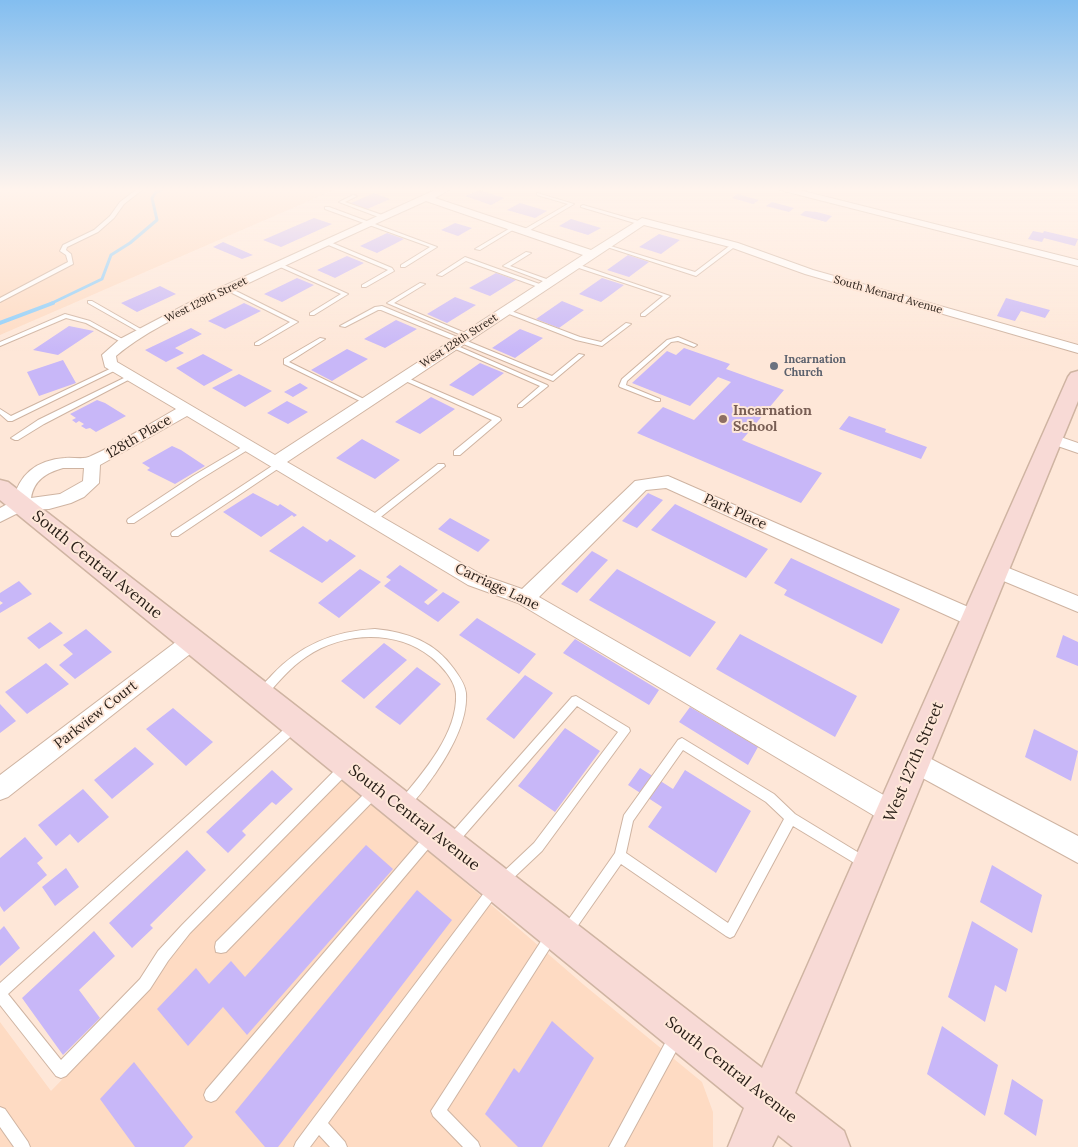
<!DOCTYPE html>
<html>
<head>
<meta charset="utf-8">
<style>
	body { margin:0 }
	canvas { display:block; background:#fee7d8 }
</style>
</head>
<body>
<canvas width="1078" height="1147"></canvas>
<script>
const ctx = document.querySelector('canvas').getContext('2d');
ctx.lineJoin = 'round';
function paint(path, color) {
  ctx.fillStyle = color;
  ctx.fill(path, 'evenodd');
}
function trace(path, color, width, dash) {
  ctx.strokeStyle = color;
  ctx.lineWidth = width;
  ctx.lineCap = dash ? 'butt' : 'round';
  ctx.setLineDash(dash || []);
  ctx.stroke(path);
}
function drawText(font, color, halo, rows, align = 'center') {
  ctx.font = font + ' Lora,serif';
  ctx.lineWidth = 4;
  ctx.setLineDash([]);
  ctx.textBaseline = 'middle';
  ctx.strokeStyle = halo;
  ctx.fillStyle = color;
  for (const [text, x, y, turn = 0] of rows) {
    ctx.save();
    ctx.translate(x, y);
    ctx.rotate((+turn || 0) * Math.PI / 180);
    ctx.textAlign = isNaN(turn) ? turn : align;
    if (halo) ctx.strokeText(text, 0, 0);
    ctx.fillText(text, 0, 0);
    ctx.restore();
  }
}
const built = new Path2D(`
	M0,190h334l-334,145z
	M342,776l242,209 118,97 11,30v35h-713v-125l51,69 89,-92 49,-64z`);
const streamFar1 = new Path2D(`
	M50,304l52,-25 9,-24 19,-12 27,-23 -5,-22 4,-6 5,-2`);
const stream = new Path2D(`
	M0,323l53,-20`);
const building = new Path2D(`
	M480,190l24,8 -13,7 -26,-9z
	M374,193l16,6 -25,11 -16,-6z
	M737,194l22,6 -6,4 -21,-6z
	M772,202l22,6 -5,4 -23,-6z
	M520,203l27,8 -12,7 -28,-8z
	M805,211l12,1 15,4 -6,6 -26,-7z
	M314,218l18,6 -51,23 -18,-7z
	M571,219l30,9 -13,7 -29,-9z
	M455,223l17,5 -14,8 -17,-6z
	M1033,231l10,2 1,-2 34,8 -3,7 -31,-8 -2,4 -14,-3z
	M387,233l17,6 -27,14 -17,-7z
	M659,234l21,6 -19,14 -22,-7z
	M223,242l30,13 -11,4 -29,-12z
	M628,255l21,7 -20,15 -22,-7z
	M347,256l17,7 -29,15 -18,-8z
	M496,273l20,7 -26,16 -21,-8z
	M297,278l17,7 -32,17 -18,-8z
	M602,278l22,7 -23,17 -22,-8z
	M160,286l16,8 -39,18 -16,-9z
	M455,297l21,8 -29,18 -20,-9z
	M1006,298l44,12 -5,8 -24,-7 -6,10 -18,-5z
	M562,301l22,9 -25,18 -23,-9z
	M244,303l17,8 -36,18 -17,-8z
	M396,320l21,9 -32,19 -21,-9z
	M69,326l25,5 -36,24 -25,-5z
	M191,328l11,6 -27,14 9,5 -18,9 -21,-12z
	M520,329l23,9 -28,20 -23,-10z
	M684,348l46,16 -4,5 58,21 -42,50 80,33 -21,30 -164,-70 26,-26 31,13 37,-38 -13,-5 -28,29 -58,-23 35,-32 9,4z
	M347,349l21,10 -36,22 -21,-11z
	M203,354l30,16 -29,16 -28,-18z
	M63,360l13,23 -37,13 -12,-24z
	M480,363l24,10 -31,23 -24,-11z
	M239,374l33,17 -27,16 -33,-19z
	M300,383l8,5 -15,9 -9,-5z
	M431,397l24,12 -35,25 -25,-12z
	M97,400l8,3 21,13 -30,16 -6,-4 -4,1 -5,-3 3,-2 -5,-3 -3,2 -4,-3 4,-2 -6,-4z
	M287,401l21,11 -20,12 -21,-11z
	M849,416l37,13 -1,3 42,15 -6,12 -82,-30z
	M362,439l38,21 -25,19 -39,-21z
	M172,446l9,4 24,16 -30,18 -28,-14 3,-2 -8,-5z
	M253,493l25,13 2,-2 17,11 -3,2 -2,-2 -31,22 -38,-25z
	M648,493l15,7 -26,28 -15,-7z
	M675,504l93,45 -22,29 -95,-48z
	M450,518l40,22 -12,12 -40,-23z
	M303,526l24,16 3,-3 26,17 -34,27 -53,-32z
	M592,551l16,9 -31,33 -16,-9z
	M791,558l109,51 -18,35 -98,-49 3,-5 -13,-7z
	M400,565l38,25 -14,12 4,3 15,-13 17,10 -22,20 -54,-36 7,-6 -5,-3z
	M360,569l21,13 -42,36 -21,-15z
	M617,569l99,53 -26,35 -101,-57z
	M19,581l13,13 -32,19v-8l3,-2 -3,-2v-8z
	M477,618l59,36 -17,20 -60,-39z
	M50,622l13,11 -24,16 -12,-11z
	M86,629l26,23 -37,27 -16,-14 14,-11 -10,-9z
	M740,634l117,62 -22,41 -119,-68z
	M1063,635l15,7v24l-22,-9z
	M575,639l84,51 -10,15 -86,-52z
	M384,643l23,17 -43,39 -23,-18z
	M46,663l23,21 -42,30 -22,-22z
	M417,667l24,17 -41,41 -25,-18z
	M525,675l28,18 -39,46 -28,-20z
	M0,704l16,17 -16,12z
	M690,707l68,40 -10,18 -69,-43z
	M173,708l40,34 -27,24 -40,-37z
	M565,728l35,23 -45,61 -37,-26z
	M1034,729l44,22 -7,30 -46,-24z
	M135,747l19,17 -42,35 -18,-19z
	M640,768l33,21 12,-19 66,41 -35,62 -68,-46 14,-20 -34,-22z
	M272,770l21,19 -17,16 -4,-3 -30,29 4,4 -18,18 -22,-21z
	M83,789l26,28 -31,26 -8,-9 -14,12 -18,-21z
	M25,837l18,21 -6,5 10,12 -43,37 -4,-6v-48z
	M366,845l27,24 -146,166 -24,-28 -35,39 -31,-37 39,-41 13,16 22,-23 14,16z
	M187,850l19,20 -56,55 3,3 -21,20 -23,-25z
	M992,865l50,30 -10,38 -52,-31z
	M66,868l13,19 -24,19 -13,-19z
	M417,890l35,30 -174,227h-13l-30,-35z
	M972,921l46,28 -12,43 -11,-7 -10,37 -37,-25z
	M4,926l16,22 -20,18v-36z
	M94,931l21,25 -36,34 21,28 -37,37 -41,-57z
	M552,1021l42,37 -52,89h-24l-33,-33 29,-46 5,5z
	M942,1026l56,39 -13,51 -58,-42z
	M134,1062l59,75 -9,10h-49l-35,-48z
	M1012,1079l31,21 -7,36 -32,-22z`);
const lane = new Path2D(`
	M136,190h6l-18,14 -10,14 -16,14 -31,15 -1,3 5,4 2,10 -73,38v-4l68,-36 -2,-7 -6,-4 3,-6 31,-15 16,-14 10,-14z
	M537,193l37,11 -47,28h-4v-2l45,-26 -31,-9z
	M353,195l4,1 -12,6 40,14v2h-4l-42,-16z
	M583,205l59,17v1l-4,1 -57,-17v-1z
	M325,207h4l108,40 -32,20h-4v-2l29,-18 -105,-38z
	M512,227l4,1 -36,22 -5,-1z
	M326,242h4l62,26 2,3 -28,16h-4v-2l26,-15 -62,-26z
	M604,244l91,28 37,-28 5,1 -41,31 -92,-30z
	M526,252l5,1 -21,13 42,15v2h-4l-45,-17z
	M465,257l80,29 1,1 -5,1 -75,-27 -24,15 -5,-1z
	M278,264h4l66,30 -34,21h-4v-2l31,-19 -63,-28z
	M573,264h4l93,32 -25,20h-4v-2l22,-18 -90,-30z
	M420,283l5,1 -31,19 76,32v2h-4l-79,-34z
	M226,288h4l68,34 -39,23h-4v-2l35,-21 -64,-32z
	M88,301h4l54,31 -5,1 -53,-30z
	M382,306l170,70 27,-22 5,1 -31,26 -172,-71h-3l-33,17 -5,-1 35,-19z
	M506,309l74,28 21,5 25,-19 5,1 -29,22 -26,-6 -72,-28 -1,-1z
	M65,314l25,7 36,20 -5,1 -35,-19 -20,-5 -66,28v-4z
	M678,337l19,8 -3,2 -16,-6 -7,1 -44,39 -1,4 34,14v2h-4l-36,-14 -1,-1 3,-7 45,-39z
	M320,338l5,1 -36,23 79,39v2h-4l-80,-39v-5z
	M453,344l94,41 1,1 -26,21h-4v-2l22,-19 -89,-39 -1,-1z
	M116,366l2,1v2l-106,52h-4l-8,-7v-5l11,7z
	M130,375l3,2 -1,1 -88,46 -26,16h-3l-4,-2 27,-18z
	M403,376l97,42 1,2 -41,35h-6v-4l38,-31 -91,-41 -1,-1z
	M247,444h6l1,2 -55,34 -65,43h-6l-1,-2 1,-2 65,-43z
	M278,462h3l4,2 -107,72h-6l-1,-2 1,-2z
	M438,464h6l1,2 -68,54h-6l-1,-2 1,-2z
	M375,629c32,3 60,13 79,40 5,7 11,15 12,24 2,28 -16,59 -31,81 -7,9 -20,30 -30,34l-4,-1 -2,-4 2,-4c23,-27 57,-67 55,-105 -1,-14 -15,-29 -25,-37 -36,-28 -88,-25 -125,0 -15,10 -28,25 -40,39l-4,1 -4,-1 -1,-3c3,-7 10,-12 15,-18 28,-30 62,-44 103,-46z
	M576,696l53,32 1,3 -88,120 -35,33 -4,2 -4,-2 -2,-4 2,-4 35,-33 84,-111 -41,-26 -122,140 -4,2 -4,-2 -2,-4 2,-4 125,-141z
	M295,721l4,2 1,3 -1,3 -291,265 53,66 79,-81 18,-28 24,-26 159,-161 4,-1 4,1 1,4 -1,4 -159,161 -22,28 -18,28 -84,87 -5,2 -5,-2 -56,-71v-22l291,-260z
	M682,738l92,56 21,20 74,45 2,4 -2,4 -4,2 -4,-2 -68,-41 -59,110 -4,2 -4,-2 -105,-72 -49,70 -4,2 -4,-2 -2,-4 2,-4 51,-73 9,-38 54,-75zM683,750l83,52 18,17 -56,104 -102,-70 7,-32z
	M374,787l4,1 2,4 -2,4 -152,156 -5,1 -5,-1 -1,-5 1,-5 154,-154z
	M430,832l4,2 2,4 -2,4 -218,258 -5,2 -5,-2 -2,-5 2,-5 220,-256z
	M494,883l4,2 2,4 -2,4 -170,230 17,19 2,5h-17l-11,-12 -9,12h-16l2,-5 17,-23 177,-234z
	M551,930l4,2 2,4 -2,4 -108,170 31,32 2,5h-17l-30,-31 -2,-5 116,-179z
	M676,1030l5,2 2,5 -2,5 -57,105h-15l62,-115z
	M0,1107l5,2 23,33 2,5h-16l-14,-20z`);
const street = new Path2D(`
	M435,190h14l-14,8 156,52 51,-32 96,25 75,27 265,75v8l-273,-79 -75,-27 -86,-22 -357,237 195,113 40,14 113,-108 33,-5 314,137 3,6 -3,6 -7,2 -7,-2 -302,-137 -20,2 -107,107 362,208 3,8 -3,8 -9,4 -9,-4 -365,-218 -50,-18 -281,-169 -87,49 -1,18 -15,14 -13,6 -22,6 -25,1 -24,12v-14l13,-7c6,-27 24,-41 52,-43 8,-1 19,2 26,-2 29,-13 57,-31 85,-47l-71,-42 -3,-12 18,-16 84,-44zM426,201l157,54 -308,200 -158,-93 -1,-6c33,-28 77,-46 116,-65 64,-31 129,-61 194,-90zM63,468h21l-1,13 -23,13 -29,4c3,-18 15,-25 32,-30z
	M780,190h19l279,70v6z
	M1052,434l26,9v10l-32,-11 -2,-3z
	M996,563l82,33v16l-89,-37 -2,-5 2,-5z
	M192,633l7,2 3,6 -3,6 -191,150 -8,3v-25l185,-140z
	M914,750l164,86v27l-172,-94 -4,-8 4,-8z`);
const secondary = new Path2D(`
	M1078,371v30l-283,692 49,38 6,16h-57l-15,-12 -6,12h-44l16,-39 -744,-608v-20l8,2 754,586 306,-691 3,-4z`);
const markers = [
	[774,366,5,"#6b7280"],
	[723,419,5,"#8d6e63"]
];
const farStreetnames = [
	["South Menard Avenue",888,295,16],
	["West 129th Street",206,300,-26],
	["West 128th Street",459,341,-33]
];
const farWorshipnames = [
	["Incarnation",784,360],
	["Church",784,373]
];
const educationNames = [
	["Incarnation",733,411],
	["School",733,427]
];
const streetNames = [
	["128th Place",139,437,-30],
	["Park Place",735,512,24],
	["Carriage Lane",497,587,25],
	["Parkview Court",96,715,-38]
];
const nearStreetnames = [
	["South Central Avenue",97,565,39],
	["West 127th Street",914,762,-67],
	["South Central Avenue",414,818,38],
	["South Central Avenue",731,1070,38]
];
paint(built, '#fedbc3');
trace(streamFar1, '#8ccefb', 3);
trace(stream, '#8ccefb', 4);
paint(building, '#c8b7f8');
trace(lane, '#cfb4a2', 2);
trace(street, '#cfb4a2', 2);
trace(secondary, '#cfb4a2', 3);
paint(lane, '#fff');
paint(street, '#fff');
paint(secondary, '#f8dad6');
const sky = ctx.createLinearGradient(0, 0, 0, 351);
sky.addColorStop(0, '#83bef0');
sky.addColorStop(0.54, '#fff4ed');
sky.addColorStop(1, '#fff4ed00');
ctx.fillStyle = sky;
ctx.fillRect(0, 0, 1078, 351);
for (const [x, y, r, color] of markers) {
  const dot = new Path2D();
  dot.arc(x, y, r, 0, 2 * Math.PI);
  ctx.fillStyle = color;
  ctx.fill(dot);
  trace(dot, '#fee7d8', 2);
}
drawText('11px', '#271d16', '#fee7d8', farStreetnames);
drawText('bold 11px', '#5b616d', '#fee7d8', farWorshipnames, 'left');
drawText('bold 14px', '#785e54', '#fee7d8', educationNames, 'left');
drawText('14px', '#271d16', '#fee7d8', streetNames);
drawText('16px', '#271d16', '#fee7d8', nearStreetnames);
</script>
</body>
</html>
